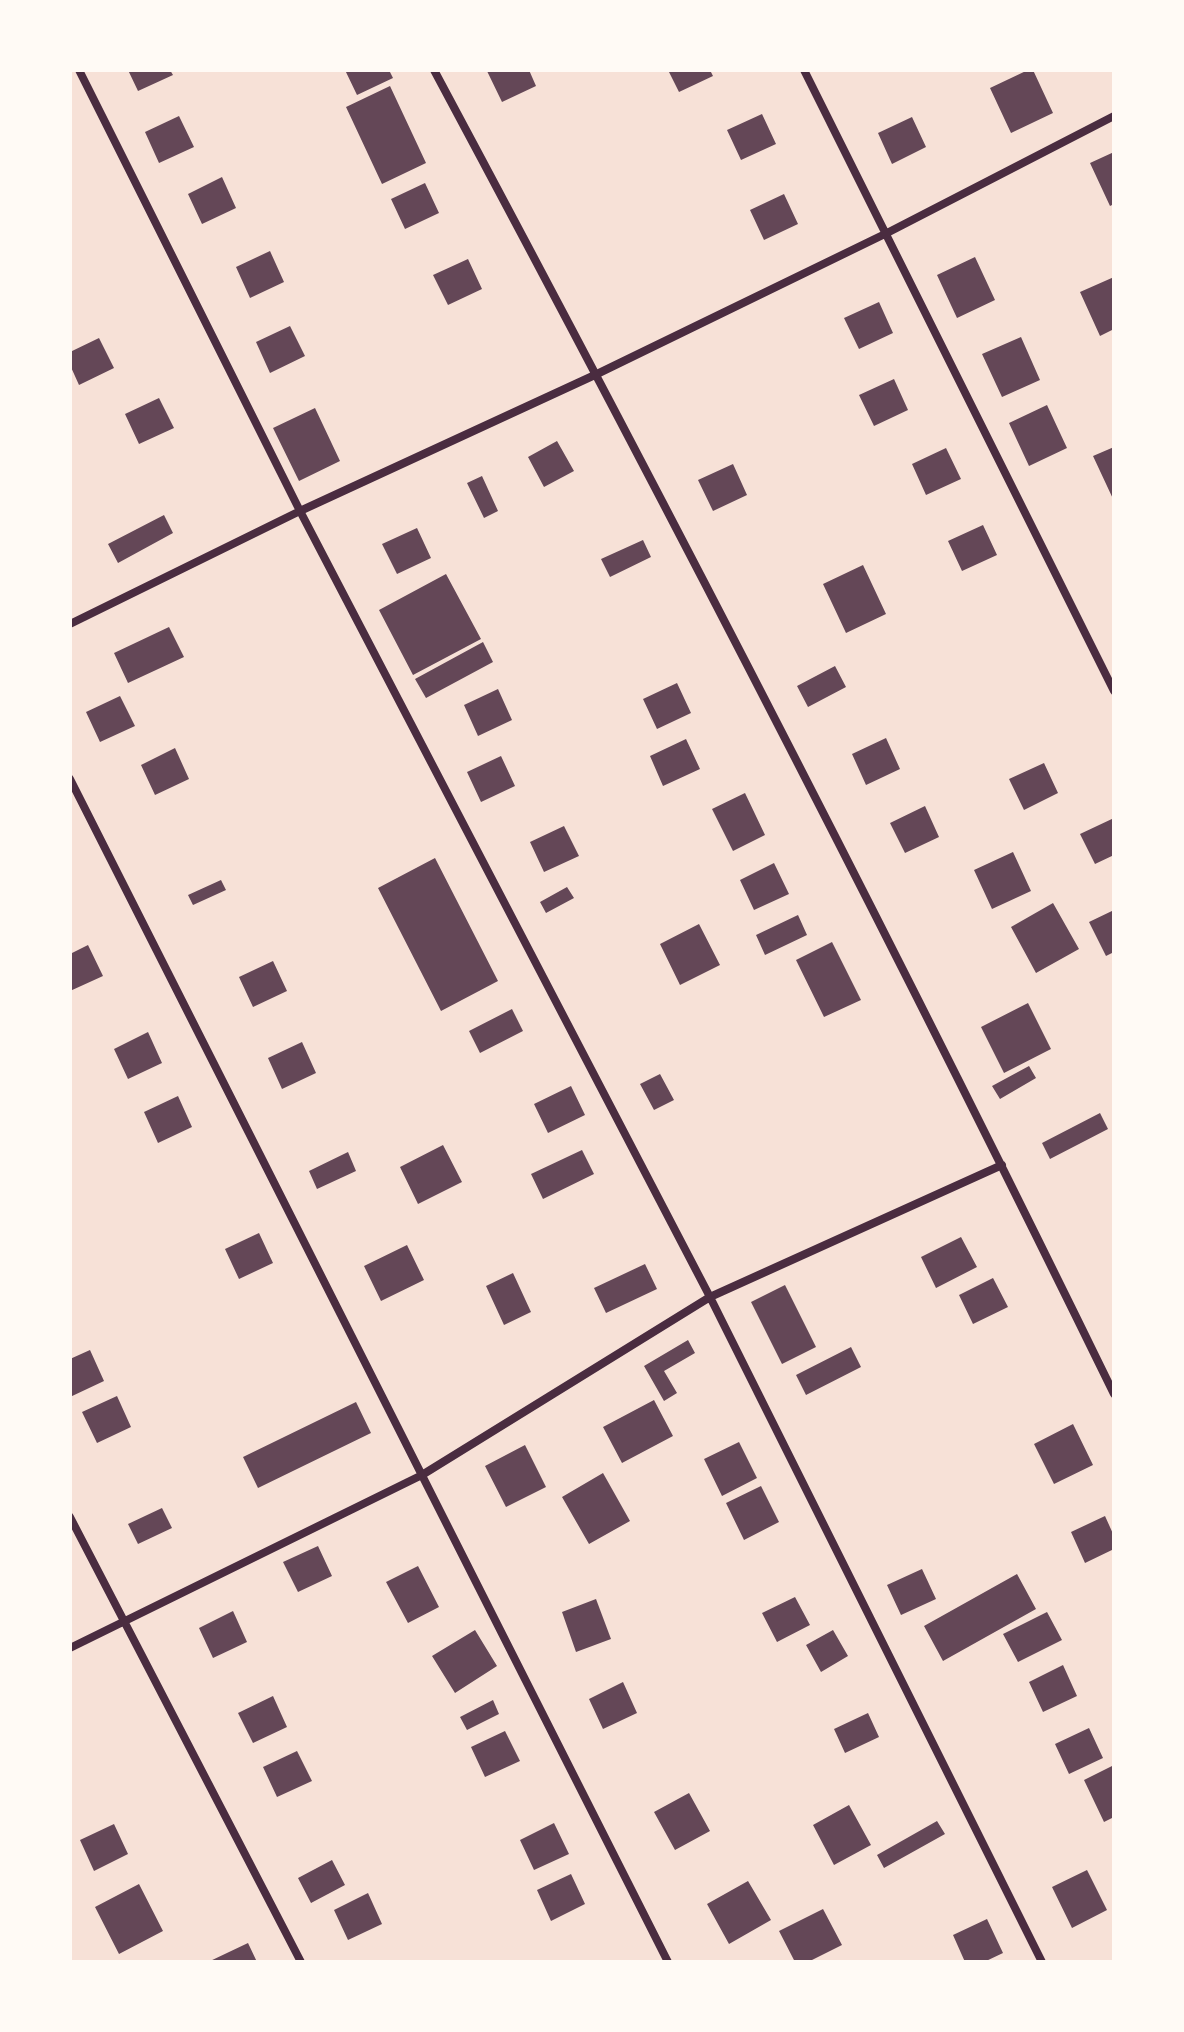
<!DOCTYPE html>
<html>
<head>
<meta charset="utf-8">
<style>
	body { margin:0 }
	#map { position:relative; width:1184px; height:2032px; overflow:hidden; background:#f7e1d7; font-family:Raleway,sans-serif }
	canvas { display:block }
	.frame { position:absolute; inset:0; border:72px solid #fffaf5; pointer-events:none }
</style>
</head>
<body>
<div id="map">
<canvas width="1184" height="2032"></canvas>
<div class="frame"></div>
</div>
<script>
const ctx = document.querySelector('canvas').getContext('2d');
ctx.lineJoin = 'round';
function paint(path, color) {
  ctx.fillStyle = color;
  ctx.fill(path, 'evenodd');
}
function trace(path, color, width, dash) {
  ctx.strokeStyle = color;
  ctx.lineWidth = width;
  ctx.lineCap = dash ? 'butt' : 'round';
  ctx.setLineDash(dash || []);
  ctx.stroke(path);
}
const building = new Path2D(`
	M128,70h42l3,5 -35,16z
	M345,70h44l4,8 -36,17z
	M490,70h39l7,16 -34,16 -15,-31z
	M668,70h42l3,6 -34,16z
	M1028,70h5l20,43 -42,20 -21,-45z
	M390,86l36,77 -44,21 -36,-77z
	M762,114l14,30 -35,16 -14,-30z
	M179,116l15,31 -35,16 -14,-31z
	M912,117l14,30 -34,17 -14,-31z
	M1114,152v52l-4,2 -20,-43z
	M222,177l14,31 -34,16 -14,-30z
	M425,183l14,30 -34,16 -14,-30z
	M784,194l14,30 -34,16 -14,-30z
	M270,251l14,31 -34,16 -14,-31z
	M975,257l20,43 -38,18 -20,-43z
	M468,259l14,30 -34,16 -15,-30z
	M1114,277v52l-14,7 -20,-44z
	M879,302l14,31 -34,16 -15,-31z
	M290,326l15,30 -35,17 -14,-31z
	M1021,337l19,43 -38,17 -20,-43z
	M99,338l15,30 -35,17 -9,-20v-13z
	M894,379l14,31 -34,16 -15,-31z
	M159,398l15,30 -35,16 -14,-30z
	M1047,405l20,43 -38,18 -20,-43z
	M315,408l25,53 -41,20 -26,-53z
	M557,441l17,30 -30,16 -16,-30z
	M1114,447v54l-21,-45z
	M946,448l15,31 -35,16 -14,-31z
	M733,464l14,31 -34,16 -15,-31z
	M482,476l16,35 -14,7 -17,-35z
	M164,515l9,18 -55,30 -10,-19z
	M983,525l14,30 -35,16 -14,-30z
	M417,528l14,30 -34,16 -15,-30z
	M643,540l8,17 -41,20 -9,-18z
	M863,565l23,49 -40,19 -23,-49z
	M446,574l35,65 -68,36 -34,-65z
	M169,627l15,30 -56,26 -14,-30z
	M483,642l10,20 -67,36 -11,-19z
	M835,666l11,21 -38,20 -11,-21z
	M677,683l14,30 -34,16 -14,-30z
	M498,689l14,31 -34,16 -14,-31z
	M120,696l15,30 -35,16 -14,-30z
	M886,738l14,31 -34,16 -14,-31z
	M686,739l14,30 -37,17 -13,-30z
	M175,748l14,31 -34,16 -14,-30z
	M501,756l14,30 -34,16 -14,-30z
	M1044,763l14,30 -34,17 -15,-31z
	M745,793l20,42 -32,16 -21,-42z
	M925,806l14,31 -34,16 -15,-30z
	M1114,818v37l-19,9 -15,-30z
	M564,826l15,30 -35,16 -14,-30z
	M1013,852l18,39 -39,18 -18,-39z
	M435,858l63,123 -57,30 -63,-123z
	M774,863l15,31 -35,16 -14,-30z
	M221,880l5,10 -33,15 -5,-10z
	M567,887l7,11 -28,15 -6,-11z
	M1053,903l26,46 -43,24 -25,-46z
	M1114,910v42l-8,4 -17,-34z
	M798,915l9,20 -42,20 -9,-20z
	M699,924l21,41 -40,20 -20,-41z
	M832,942l29,58 -37,17 -28,-57z
	M88,945l15,31 -33,15v-37z
	M273,961l14,30 -34,16 -14,-30z
	M1028,1003l23,46 -47,24 -23,-46z
	M512,1009l11,22 -43,22 -11,-22z
	M148,1032l14,31 -34,16 -14,-30z
	M302,1042l14,31 -34,16 -14,-31z
	M1029,1066l7,12 -36,21 -8,-13z
	M660,1074l14,26 -20,10 -14,-26z
	M571,1086l14,29 -37,18 -14,-29z
	M178,1096l14,31 -34,16 -14,-31z
	M1100,1113l8,16 -58,30 -8,-16z
	M443,1145l19,37 -44,22 -18,-37z
	M582,1150l12,24 -51,25 -12,-25z
	M348,1152l8,19 -39,18 -8,-18z
	M259,1233l14,30 -34,16 -14,-30z
	M961,1237l16,30 -41,21 -15,-31z
	M407,1245l17,35 -43,21 -17,-35z
	M645,1264l12,25 -51,24 -12,-25z
	M513,1273l18,39 -27,13 -18,-39z
	M993,1278l15,29 -35,17 -14,-29z
	M785,1285l31,62 -34,17 -31,-62z
	M688,1340l7,13 -31,18 13,22 -13,8 -20,-35z
	M851,1347l10,20 -55,28 -10,-20z
	M90,1350l14,31 -34,16v-38z
	M117,1396l14,31 -34,16 -15,-31z
	M654,1400l19,36 -51,27 -19,-36z
	M356,1402l15,31 -113,55 -15,-31z
	M1073,1424l20,41 -39,19 -20,-40z
	M739,1442l18,36 -35,18 -18,-37z
	M525,1445l21,42 -40,20 -21,-41z
	M603,1473l27,48 -41,23 -27,-47z
	M761,1486l18,36 -35,18 -18,-37z
	M162,1508l10,20 -34,16 -10,-20z
	M1105,1516l9,20v13l-29,14 -14,-31z
	M318,1546l14,30 -34,16 -15,-30z
	M418,1566l21,41 -31,16 -22,-41z
	M922,1569l14,30 -35,16 -14,-30z
	M1017,1574l19,35 -93,52 -19,-35z
	M795,1597l15,28 -33,17 -15,-29z
	M596,1599l15,40 -35,13 -14,-40z
	M233,1611l14,31 -34,16 -14,-30z
	M1047,1612l15,28 -44,22 -15,-28z
	M475,1630l22,36 -42,27 -23,-37z
	M833,1630l15,26 -27,16 -15,-27z
	M1063,1665l14,31 -34,16 -14,-30z
	M623,1682l14,31 -34,16 -14,-30z
	M273,1696l14,31 -34,16 -15,-30z
	M493,1700l6,14 -32,16 -7,-13z
	M868,1713l11,24 -34,16 -11,-24z
	M1089,1728l14,30 -34,16 -14,-30z
	M505,1731l15,30 -35,16 -14,-30z
	M297,1751l15,30 -35,16 -14,-30z
	M1114,1765v52l-10,5 -20,-42z
	M689,1793l21,38 -35,19 -21,-38z
	M849,1805l22,40 -37,20 -21,-40z
	M937,1821l8,13 -61,34 -7,-13z
	M554,1823l15,31 -35,16 -14,-30z
	M114,1824l14,30 -34,17 -14,-31z
	M332,1860l13,25 -34,18 -13,-25z
	M1087,1870l20,40 -35,18 -20,-41z
	M571,1874l14,30 -34,17 -14,-31z
	M748,1881l23,39 -42,24 -22,-40z
	M139,1884l24,47 -44,23 -24,-47z
	M368,1893l14,31 -34,16 -14,-30z
	M823,1909l19,36 -34,17h-13l-16,-31z
	M987,1919l16,34 -19,9h-19l-12,-27z
	M248,1943l9,19h-49z`);
const minor = new Path2D(`
	M79,70l221,441 410,786 332,665
	M434,70c234,437 462,878 680,1324
	M804,70l310,621
	M70,624l230,-113 297,-137 290,-141 227,-117
	M70,779l598,1183
	M70,1517l231,445
	M70,1648l352,-173 288,-178 292,-132`);
paint(building, '#644757');
trace(minor, '#4a2c40', 8);
</script>
</body>
</html>
